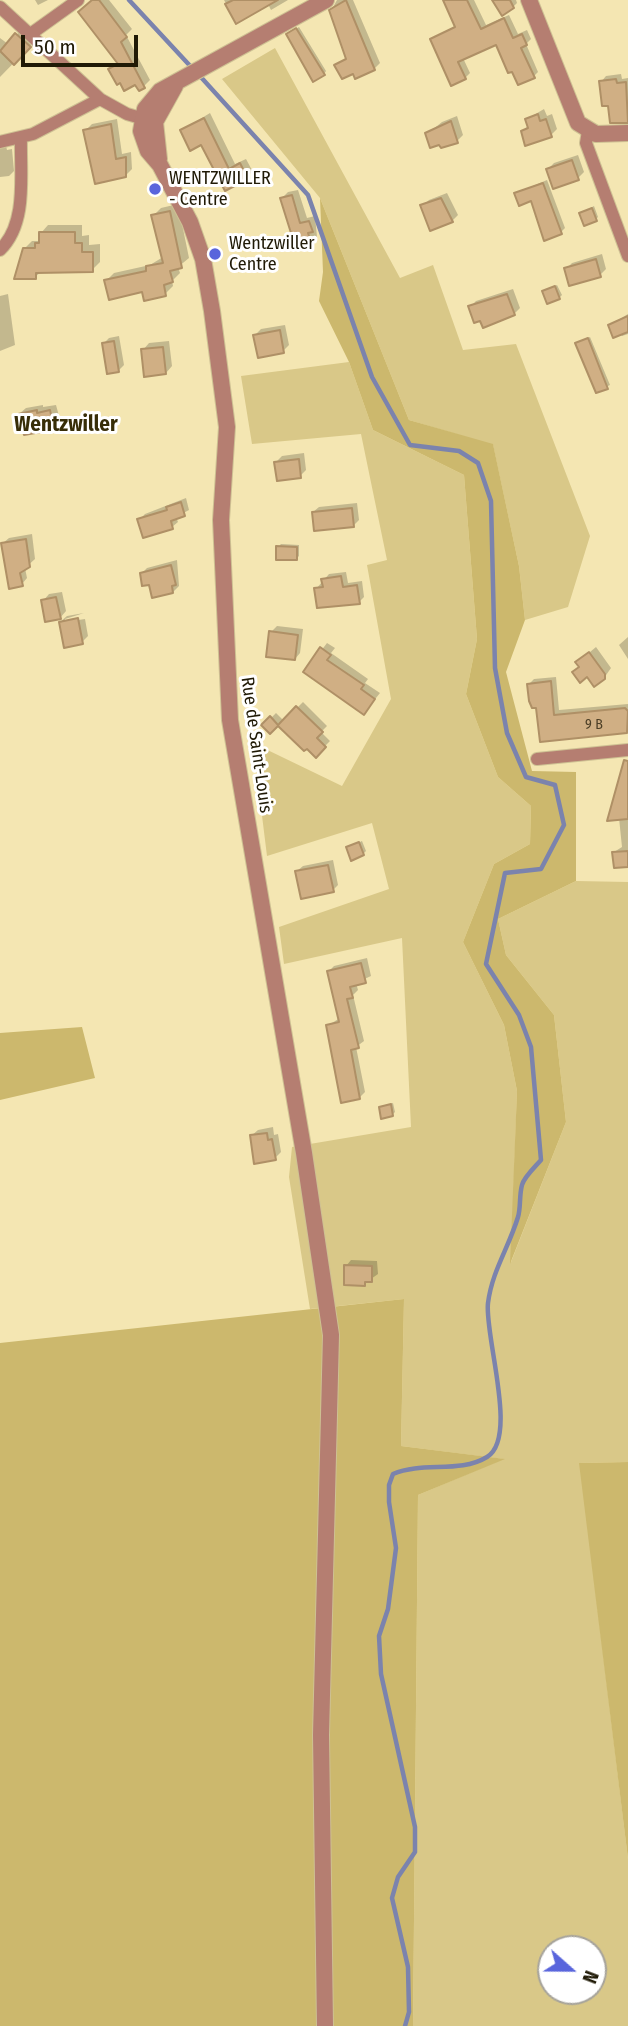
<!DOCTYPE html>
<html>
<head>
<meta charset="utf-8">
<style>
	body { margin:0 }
	#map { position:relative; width:628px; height:2026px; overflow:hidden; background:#f4e6b2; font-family:"Fira Sans Condensed",sans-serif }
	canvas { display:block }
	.north { position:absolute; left:537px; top:1935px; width:70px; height:70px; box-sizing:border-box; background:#fff; border:2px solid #a6a39b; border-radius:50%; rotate:111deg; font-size:19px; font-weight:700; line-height:28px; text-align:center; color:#201a06 }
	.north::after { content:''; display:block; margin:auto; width:24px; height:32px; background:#5965dc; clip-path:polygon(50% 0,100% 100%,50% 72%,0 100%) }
	.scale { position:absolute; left:21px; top:35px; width:117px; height:32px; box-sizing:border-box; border:4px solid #201a06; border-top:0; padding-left:9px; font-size:21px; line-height:24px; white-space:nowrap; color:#201a06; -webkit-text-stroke:5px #fff; paint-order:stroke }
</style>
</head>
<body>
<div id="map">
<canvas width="628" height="2026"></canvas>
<div class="north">N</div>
<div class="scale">50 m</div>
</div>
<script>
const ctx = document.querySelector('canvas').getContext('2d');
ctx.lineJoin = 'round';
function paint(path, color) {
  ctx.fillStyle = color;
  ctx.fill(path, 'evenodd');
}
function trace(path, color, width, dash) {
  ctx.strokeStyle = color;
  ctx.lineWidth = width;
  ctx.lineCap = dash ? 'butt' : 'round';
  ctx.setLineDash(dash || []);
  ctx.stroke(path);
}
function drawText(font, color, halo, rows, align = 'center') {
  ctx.font = font + ' "Fira Sans Condensed",sans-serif';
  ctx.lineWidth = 6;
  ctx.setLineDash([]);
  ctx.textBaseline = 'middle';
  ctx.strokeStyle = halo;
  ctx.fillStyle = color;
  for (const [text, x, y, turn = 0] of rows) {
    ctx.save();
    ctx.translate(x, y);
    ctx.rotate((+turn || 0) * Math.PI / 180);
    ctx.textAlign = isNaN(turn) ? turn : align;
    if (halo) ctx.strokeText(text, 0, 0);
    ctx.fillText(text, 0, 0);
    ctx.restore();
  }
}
const green = new Path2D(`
	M275,48l125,230 33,-13 30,85 53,-6 74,192 -22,71 -43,13 -6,-54 -26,-121 -84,-25 -89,-222 -98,-119z
	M349,362l24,68 91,45 13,164 -11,55 32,83 33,29 -1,38 -36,20 -31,78 41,83 13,66 -6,171 55,-140 -12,-107 -48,-60 -8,-36 78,-38 52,1v580l-48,1 48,396v167h-215l5,-531 85,-36 -102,-13 3,-147 -94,10 -21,-132 3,-30 119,-20 -9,-189 -118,26 -5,-37 110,-38 -17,-66 -105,33 -14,-113 89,43 49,-87 -24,-134 20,-5 -26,-126 -109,10 -11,-68zM551,1949h42v42h-42z`);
const forest = new Path2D(`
	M320,198l89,222 84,24 26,122 6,54 -19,52 26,99 44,1v109l-78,38 8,36 48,60 12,107 -56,142 7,-173 -13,-66 -41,-83 31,-78 36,-20 1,-38 -33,-29 -32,-83 11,-55 -13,-164 -91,-45 -24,-68 -30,-61 4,-29z
	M82,1027l13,51 -95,22v-67z
	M404,1299l-3,147 104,13 -87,36 -5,531h-413v-683z
	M628,1462v397l-49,-396z`);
const shadow = new Path2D(`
	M35,0h13l-10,5z
	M95,0h14l23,29 -6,6 24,45 -6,6 -34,-17 9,-7z
	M224,0h64l-17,10 -3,-6 -31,18z
	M337,0h16l27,63 -6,6 -20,2 -17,-6 11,-8 -17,-46z
	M448,0h26l12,25 23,-10 9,19 9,-4 4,9 -5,5 12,28 -4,4 -37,-33 -34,15 7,15 -5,5 -33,-39 25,-14z
	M494,0h22l1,3 -4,4z
	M299,27l27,44 -2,3 -33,-42z
	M22,29l13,12 -35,36v-39l8,6z
	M621,74l1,5 6,-1v42l-16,1 -11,-39 5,-6z
	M544,109l3,7 5,-2 5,15 -6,6 -28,-4 6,-6 -2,-6z
	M210,113l25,51 11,-5 7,13 -27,17 -24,-46 -20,-13z
	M457,116l6,19 -6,6 -30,-7 15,-12z
	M117,119l5,35 9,-2 1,17 -7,7 -40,-45 7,-7z
	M6,146l1,4 5,-1 2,22 -5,5 -9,1v-30z
	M578,155l6,17 -6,6 -30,-9 6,-6z
	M547,180l18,48 -4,4 -29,-33 -16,-6z
	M298,190l9,28 8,-2 2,21 -6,6 -29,-45 6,-6z
	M447,193l11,22 -6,6 -30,-15 7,-6z
	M178,204l11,54 -11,9 2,6 -8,8 1,5 -8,8 -59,-13 8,-8 36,-8 13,-8 -10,-41 8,-8z
	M594,206l4,11 -2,2 -15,-6z
	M48,225h34v11l7,-1v10l11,-1v18l-8,8 -50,1 -7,6 -11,-28 8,-8h9v-8z
	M602,254l4,15 -6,6 -30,9 -4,-15 6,-6z
	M557,285l5,10 -3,3 -15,-6z
	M513,289l7,19 -6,6 -44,-7 6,-6z
	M8,294l7,51 -15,6v-55z
	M628,314v20l-6,2 -12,-11z
	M285,325l4,20 -6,6 -28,-16 6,-6z
	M119,336l5,29 -5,5 -16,-26 6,-6z
	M590,337l20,48 -13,6 -20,-48z
	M169,341l3,25 -6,7 -23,-23 6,-7z
	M43,405v2l13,-2 3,11 -19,14 -21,-16 7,-6z
	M304,453l2,17 -6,6 -24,-14 6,-6z
	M186,498l3,12 -13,7 2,5 -6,5 -33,-7 6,-6z
	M357,503l2,17 -6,6 -40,-14 6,-5z
	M32,534l3,25 -10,9 2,10 -5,6 -19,-41 6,-5z
	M281,544l18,1v11l-3,3 -18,-12z
	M177,560l2,26 -6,6 -32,-18 6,-6z
	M346,572l2,11 14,-2 2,16 -5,5 -43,-13 13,-15z
	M62,592l4,19 -6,7 -17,-17 6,-7z
	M84,613l-19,6v3l20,-3 3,17 -6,6 -22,-20 7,-6z
	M277,626l26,3 -3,24 -5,6 -24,-27z
	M628,637v22l-9,-14z
	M327,643l8,5 -4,5 37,26 -3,4 15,10 -16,20 -59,-41z
	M596,647l15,21 -7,10 -26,-16z
	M556,677l3,33 69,-6v27l-87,9 -3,-34 -9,-22 5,-5z
	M303,702l24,24 -6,6 9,9 -14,14 -9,-9 -3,3 -26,-26 -8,9 -6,-7 12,-12 8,8z
	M628,773v92l-14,-13 8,-5 -3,-29z
	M362,841l4,10 -3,3 -15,-6z
	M333,860l5,25 -5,5 -36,-19 6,-5z
	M367,958l4,18 -15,7 2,7 -5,5 11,46 -8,6 9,45 -6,6 -32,-72 13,-8 -12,-46 6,-6z
	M393,1103l2,9 -3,3 -11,-8z
	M273,1127l1,8 4,-1 3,18 -6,6 -24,-22 7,-6z
	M351,1260l26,1 1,13 -14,10 -18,-18z`);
const stream = new Path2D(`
	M129,0l64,69
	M199,75l109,120 64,182 38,68 49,6 19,12 13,38 4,167 12,65 19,44 29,8 9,40 -23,44 -36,4 -19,91 33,51 12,32 10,113c-6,7 -17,17 -19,25 -3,11 -1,22 -4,32 -9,30 -26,54 -30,86 -4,32 31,135 -1,154 -28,17 -64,4 -94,17l-4,11v17l7,46 -8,61 -9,27 2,38 34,153v25l-17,25 -6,21 16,69 1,45 -4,14`);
const building = new Path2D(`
	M92,0h7l28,37 -6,5 24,46 -6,3 -4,-6 -11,6 -4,-8 -3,2 -9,-16 10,-5 -40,-52z
	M233,0h45l-42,24 -11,-20z
	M346,0l29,70 -20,9 -2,-5 -11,5 -8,-14 12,-6 -17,-49z
	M443,0h24l14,29 23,-11 9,20 9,-4 5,11 -6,3 14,30 -17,7 -6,-13 -4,1 -12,-28 -38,17 8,17 -15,7 -21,-47 25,-12z
	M492,0h18l4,8 -12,8z
	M296,28l29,47 -12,7 -27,-48z
	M15,33l16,14 -17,18 -14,-14z
	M616,79l1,4 9,-1 2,41h-18l-2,-17h-6l-3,-25z
	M538,114l2,7 6,-2 6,18 -27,9 -4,-15 7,-3 -3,-9z
	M204,118l25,51 11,-6 8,16 -23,12 -24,-46 -11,6 -10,-21z
	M451,121l7,22 -17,5 -2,-3 -9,3 -5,-15z
	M111,124l5,35 10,-2v20l-31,7 -12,-54z
	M572,160l7,20 -26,9 -7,-20z
	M543,183l19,51 -18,7 -13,-40 -12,5 -5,-13z
	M292,195l8,28 9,-2 4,11 -5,1 4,12 -16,4 -16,-51z
	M441,198l12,24 -23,9 -10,-26z
	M592,208l5,13 -13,5 -5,-13z
	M170,211l12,57 -12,3 3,11 -9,3 2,11 -22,5 -2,-9 -33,8 -5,-20 42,-9v-5l17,-3 -12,-48z
	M39,232h36v11h7v9h11v20l-57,1v6h-22l9,-31h12v-5h4z
	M596,259l5,18 -32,9 -5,-18z
	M555,286l5,13 -13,5 -5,-13z
	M507,294l8,21 -32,13 -3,-7 -6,2 -6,-17z
	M628,316v16l-15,6 -5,-13z
	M280,330l4,23 -26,5 -5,-23z
	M588,338l20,51 -12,4 -21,-50z
	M114,341l5,31 -12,2 -5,-31z
	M163,347l3,27 -22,3 -3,-28z
	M37,410v3l13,-3 3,14 -13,2 1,6 -17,3 -6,-21z
	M299,459l2,19 -24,3 -3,-19z
	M181,502l4,14 -14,5 2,8 -30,9 -6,-19 30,-9 -1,-3z
	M352,508l2,19 -40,4 -2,-19z
	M26,539l4,28 -10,6 3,13 -14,3 -8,-46z
	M276,546l21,1v13h-21z
	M171,565l5,20 -4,1 1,7 -21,5 -3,-13 -7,1 -2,-13z
	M341,576l2,11 14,-2 3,19 -43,4 -3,-20 9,-1 -2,-8z
	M56,597l5,22 -16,3 -4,-22z
	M78,618l5,26 -19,4 -5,-26z
	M269,631l29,4 -3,25 -29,-3z
	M320,647l11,8 -4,5 37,25 -3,4 14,10 -11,16 -61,-43z
	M589,652l16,22v5l-11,8 -7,-10 -7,6 -8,-11 7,-5 -4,-5z
	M551,681l3,34 71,-7 3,3 -1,22 -87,9 -4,-34h-4l-3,-7 -2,-17z
	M296,706l27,26 -6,6 9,9 -10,11 -9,-9 -3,2 -26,-25 -8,8 -9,-9 9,-9 8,9z
	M624,760l4,1v58l-21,2z
	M359,842l5,13 -13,6 -5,-14z
	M628,851v16l-14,1 -2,-16z
	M328,865l6,27 -33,7 -6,-28z
	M361,963l5,20 -16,4 3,11 -6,1 12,49 -8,2 9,49 -19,4 -15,-78 13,-3 -12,-51z
	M391,1104l2,12 -12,3 -2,-12z
	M267,1133l1,7 4,-1 4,21 -22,4 -4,-29z
	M344,1265l28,1v16h-7v4l-21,-1z`);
const minor = new Path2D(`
	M0,7l100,92 27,15 24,7
	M32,33l46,-33
	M588,131l-2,12 42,113
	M0,142l33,-8 67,-35
	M0,250c28,-27 20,-76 21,-112
	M537,759l91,-9`);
const tertiary = new Path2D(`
	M529,0l49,123 18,11 32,-1
	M159,159l-4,-37 20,-36
	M325,2026l-4,-291 10,-400 -27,-182 -74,-433 -9,-200 6,-93 -15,-116 -9,-52 -13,-37 -30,-57 -12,-14 -7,-20 4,-22 15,-18 166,-91`);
const markers = [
	[155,189,7,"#5965dc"],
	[215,254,7,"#5965dc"]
];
const numberNames = [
	["9 B",594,725]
];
const poiNames = [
	["WENTZWILLER",169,179],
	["- Centre",169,200],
	["Wentzwiller",229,244],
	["Centre",229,265]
];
const streetNames = [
	["Rue de Saint-Louis",256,745,82]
];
const quarterNames = [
	["Wentzwiller",66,425]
];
paint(green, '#d9c888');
paint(forest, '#ccb86d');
paint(shadow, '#0003');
trace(stream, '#7b83ad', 4.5);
paint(building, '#d0af84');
trace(building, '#af9066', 2);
trace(minor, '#cec193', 14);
trace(tertiary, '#cec193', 18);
trace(minor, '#b57e71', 12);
trace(tertiary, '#b57e71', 16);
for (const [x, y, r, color] of markers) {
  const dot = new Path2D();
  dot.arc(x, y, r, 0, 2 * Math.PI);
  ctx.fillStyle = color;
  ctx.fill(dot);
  trace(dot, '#fff', 2.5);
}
drawText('14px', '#4c3f26', null, numberNames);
drawText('18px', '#201a06', '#fff', poiNames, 'left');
drawText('18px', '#201a06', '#fff', streetNames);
drawText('bold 21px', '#372d07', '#fff', quarterNames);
</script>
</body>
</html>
